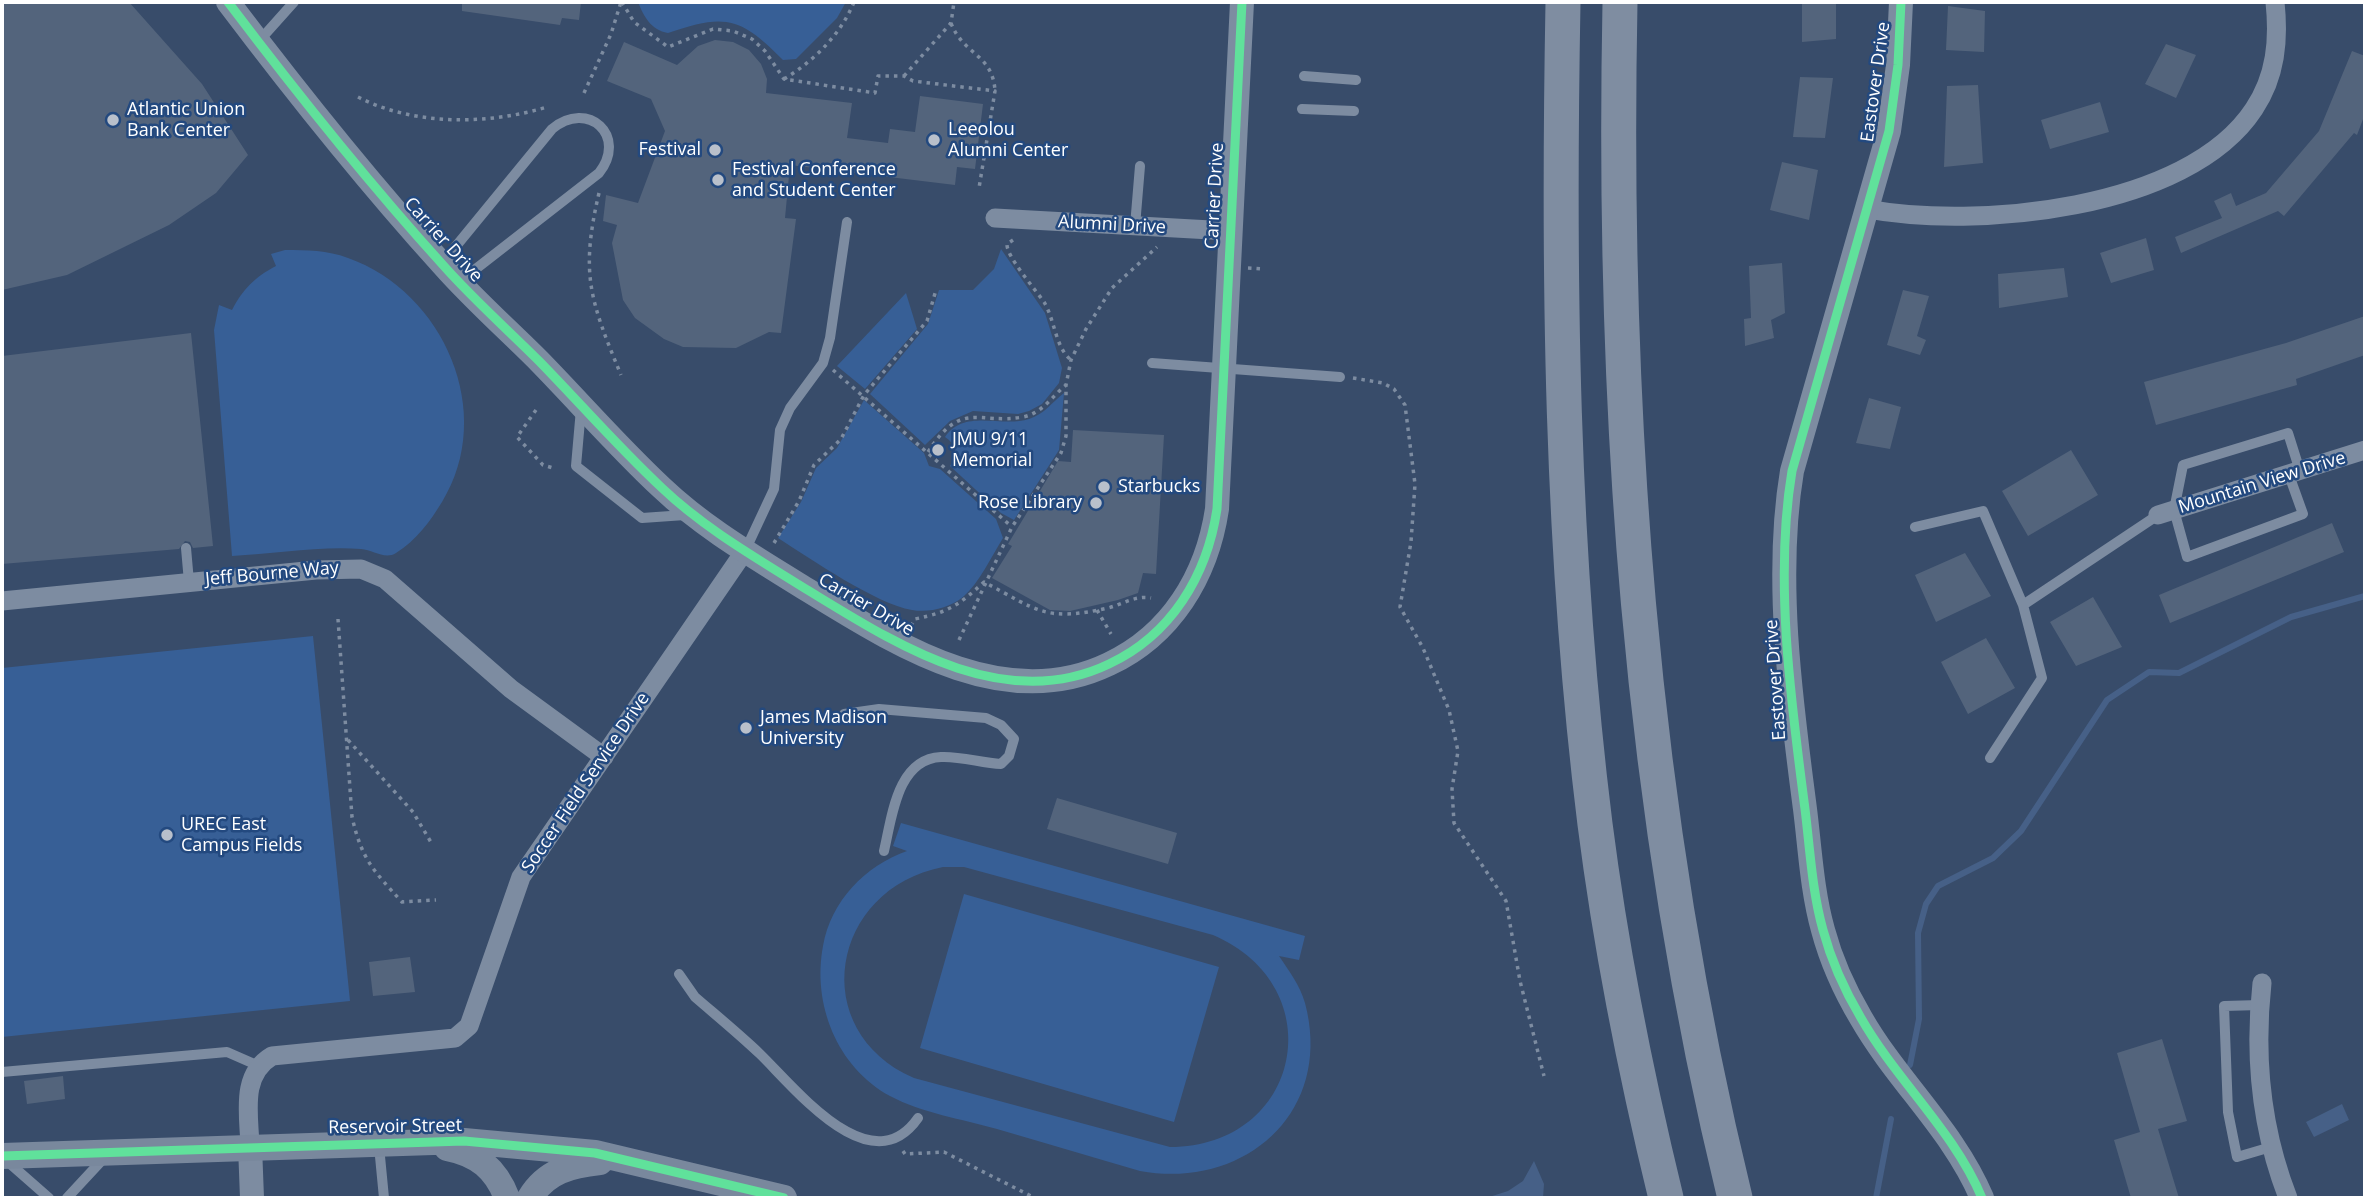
<!DOCTYPE html>
<html>
<head>
<meta charset="utf-8">
<style>
	body { margin:0 }
	#map { position:relative; width:2367px; height:1200px; overflow:hidden; background:#384c6a; font-family:"Open Sans",sans-serif }
	canvas { display:block }
	.frame { position:absolute; inset:0; border:4px solid #fff; pointer-events:none }
</style>
</head>
<body>
<div id="map">
<canvas width="2367" height="1200"></canvas>
<div class="frame"></div>
</div>
<script>
const ctx = document.querySelector('canvas').getContext('2d');
ctx.lineJoin = 'round';
function paint(path, color) {
  ctx.fillStyle = color;
  ctx.fill(path, 'evenodd');
}
function trace(path, color, width, dash) {
  ctx.strokeStyle = color;
  ctx.lineWidth = width;
  ctx.lineCap = dash ? 'butt' : 'round';
  ctx.setLineDash(dash || []);
  ctx.stroke(path);
}
function drawText(font, color, halo, rows, align = 'center') {
  ctx.font = font + ' "Open Sans",sans-serif';
  ctx.lineWidth = 5;
  ctx.setLineDash([]);
  ctx.textBaseline = 'middle';
  ctx.strokeStyle = halo;
  ctx.fillStyle = color;
  for (const [text, x, y, turn = 0] of rows) {
    ctx.save();
    ctx.translate(x, y);
    ctx.rotate((+turn || 0) * Math.PI / 180);
    ctx.textAlign = isNaN(turn) ? turn : align;
    if (halo) ctx.strokeText(text, 0, 0);
    ctx.fillText(text, 0, 0);
    ctx.restore();
  }
}
const green = new Path2D(`
	M638,2h208l-9,16 -41,41 -13,1c-42,-43 -58,-47 -115,-27 -17,-3 -24,-16 -30,-31z
	M1001,249l44,64 17,55 -3,15 -17,21 -13,7 -11,3 -45,-3 -23,10 -25,24 -55,-51 58,-70 11,-34h34l21,-21z
	M285,250c22,0 42,0 63,8 96,34 149,155 94,244 -11,18 -26,39 -46,51 -11,7 -23,-3 -35,-4 -42,-3 -87,5 -129,7l-18,-226 5,-25 13,5c11,-21 23,-33 44,-44l-5,-12z
	M906,293l11,36 -52,60 -28,-23z
	M1064,393l-5,57 -45,70 -13,-7 -51,-47c8,-11 7,-21 -5,-29 20,-29 56,-9 84,-18 16,-5 23,-17 35,-26z
	M864,400l60,53 5,13 11,3 56,50 7,19c-12,19 -23,44 -40,59 -14,11 -34,16 -51,13 -36,-6 -101,-51 -134,-72l23,-36 15,-34 21,-20z
	M313,636l37,365 -348,36v-369z
	M901,823l404,113 -6,24 -20,-4c10,15 21,29 26,47 29,109 -60,187 -165,168 -48,-14 -95,-28 -143,-42 -35,-10 -75,-16 -107,-33 -53,-29 -78,-92 -67,-150 8,-45 42,-80 84,-95l-14,-5zM943,867h21l249,68c121,52 89,212 -43,212l-256,-69c-108,-47 -84,-189 29,-211z
	M964,894l255,73 -45,155 -254,-74z`);
const water = new Path2D(`
	M2342,1104l7,16 -35,17 -8,-15z
	M1534,1161l10,23 -1,14h-57l22,-7 15,-10z`);
const stream = new Path2D(`
	M1910,1065l9,-46 -1,-86 8,-29 12,-18 55,-28 28,-27 86,-131 42,-28 30,1 112,-56 74,-21
	M1876,1198l15,-79`);
const building = new Path2D(`
	M2,2h127l73,82 46,71 -32,38 -47,32 -102,50 -65,15z
	M462,2h119l-2,18 -17,-2 -2,7 -98,-14z
	M1802,2h34v37l-34,3z
	M1948,6l37,5 -1,41 -38,-2z
	M715,40l18,2 16,8 12,14 6,15 -1,14 86,10 -5,35 41,5 2,-14 25,3 5,-36 63,8 -8,65 -18,-2 -2,18 -165,-20 -5,53 11,1 -15,114 -12,-1 -33,16 -53,-1 -19,-8 -29,-21 -12,-18 -11,-57 5,-18 -14,-4 3,-26 32,8 27,-72 -14,-32 -44,-18 17,-39 53,23 21,-19z
	M2166,44l30,11 -20,43 -31,-14z
	M2352,51l13,5v58l-8,21 -3,-2 -70,83 -6,-5 -97,42 -6,-16 47,-19 -8,-17 17,-8 5,13 30,-13 53,-62z
	M1800,77l33,1 -8,60 -32,-1z
	M1978,85l5,78 -39,4 3,-81z
	M2100,102l9,30 -59,17 -9,-29z
	M1782,162l36,8 -9,50 -39,-10z
	M2146,238l8,32 -43,13 -11,-30z
	M1782,263l3,50 -14,7 3,18 -29,8 -1,-27 7,-1 -2,-52z
	M2064,268l4,29 -69,11 -1,-34z
	M1903,290l26,6 -12,40 9,4 -6,15 -33,-10z
	M2365,316v39l-69,24 1,6 -141,40 -12,-43 142,-39z
	M191,333l22,213 -20,2 -3,-6 -5,-1 -6,8 -177,15v-208z
	M1869,398l32,9 -11,42 -34,-6z
	M1073,430l91,5 -8,139 -13,-1 -5,20 -20,7 -48,11 -20,-1 -58,-32 20,-32 -4,-2 50,-83 13,1z
	M2071,450l27,45 -70,41 -26,-45z
	M2332,523l12,29 -174,71 -11,-28z
	M1965,553l26,43 -55,26 -21,-47z
	M2093,597l29,50 -46,19 -26,-44z
	M1986,638l29,50 -47,26 -27,-52z
	M1057,798l120,35 -9,31 -121,-35z
	M410,957l5,35 -42,4 -4,-34z
	M2162,1039l25,82 -29,8 21,69h-48l-17,-58 26,-8 -23,-79z
	M63,1076l2,23 -38,5 -3,-23z`);
const path = new Path2D(`
	M622,2l12,20 34,25 45,-18 20,2 19,8 13,12 19,28 91,14 3,-17h26l9,5 82,10 -16,97
	M951,23c12,32 42,31 44,68
	M904,76l47,-53 3,-21
	M784,79c30,-18 57,-45 70,-77
	M584,93l27,-59 10,-32
	M358,97c56,29 130,28 189,10
	M599,193c-19,81 -9,107 22,182
	M1013,240l-6,4c-1,12 28,45 37,58 11,18 11,45 27,58
	M1248,268l15,1
	M833,370l178,156
	M1353,378l30,5 11,6 11,16 10,79 -4,58 -11,65 23,41 26,62 9,41 -6,38 2,34 52,78 14,80 24,95
	M536,410l-19,27 26,28 10,3
	M928,452c34,-53 50,-27 95,-35 20,-4 29,-21 43,-32
	M774,543l25,-42 15,-36 27,-26 23,-44 63,-74 9,-31
	M1097,610l14,24
	M338,619l14,198c10,43 21,53 50,85l34,-2
	M911,626l4,-7c34,-7 44,-14 69,-37 55,29 61,40 124,26 15,-4 28,-13 43,-10
	M959,640l53,-113 49,-74 5,-17v-51l5,-25 15,-31 26,-41 45,-41
	M348,740l65,72 19,32
	M903,1151l2,3 39,-2 91,46`);
const service = new Path2D(`
	M260,40l34,-38
	M1304,76l52,4
	M1302,109l52,2
	M1135,226l5,-60
	M443,262l109,-133c36,-30 76,7 47,44l-140,109
	M1152,363l188,14
	M581,409l-5,57 66,52 43,-3
	M2289,475l14,39 -116,43 -13,-47 9,-45 105,-32 12,38
	M1915,527l68,-16 40,94
	M186,548l3,34
	M745,551l29,-62 6,-59 10,-22 33,-45 7,-25 17,-116
	M844,714l35,-5 107,9 15,7 13,14 -5,17 -8,8c-20,-1 -40,-8 -60,-7 -44,2 -49,60 -57,94
	M1990,758l52,-80 -19,-73 135,-90
	M679,974l16,23c22,19 44,37 65,57 36,35 111,131 158,64
	M2260,1005l-36,1 4,106 9,45 34,-10
	M2,1072l225,-20 32,14
	M379,1146l5,52
	M8,1162l41,36
	M67,1198l38,-41`);
const minor = new Path2D(`
	M1867,209c108,20 320,2 387,-100 22,-33 25,-69 21,-107
	M995,218l234,13
	M2158,515l207,-65
	M2,601l314,-31 45,-1 24,10 126,110 93,68
	M2262,983c-8,73 -1,146 26,215
	M250,1146c-1,-32 -10,-71 22,-90l183,-18 14,-12 52,-149 223,-325`);
const tertiary = new Path2D(`
	M228,2c68,90 139,179 215,263 30,34 64,64 96,96 41,42 80,87 123,127 41,39 91,68 139,98 89,54 200,130 308,78 62,-29 98,-88 108,-155l25,-507
	M1901,2l-3,63 -9,66 -97,340c-18,107 -1,231 13,338 5,40 7,82 18,121 8,30 22,61 38,88 36,63 93,113 121,180
	M250,1146l2,52`);
const secondary = new Path2D(`
	M447,1148c31,6 49,21 60,50
	M2,1156l462,-15 131,12 189,45
	M530,1198c16,-27 41,-33 70,-36`);
const motorway = new Path2D(`
	M1563,2c-5,274 -2,549 32,822 16,125 41,251 71,374
	M1620,2c-8,402 19,804 115,1196`);
const cycleway = new Path2D(`
	M228,2c68,90 139,179 215,263 30,34 64,64 96,96 41,42 80,87 123,127 41,39 91,68 139,98 89,54 200,130 308,78 62,-29 98,-88 108,-155l25,-507
	M1901,2l-3,63 -9,66 -97,340c-18,107 -1,231 13,338 5,40 7,82 18,121 8,30 22,61 38,88 36,63 93,113 121,180
	M2,1156l462,-15 131,12 189,45`);
const markers = [
	[113,120,7,"#b9c0cb"],
	[934,140,7,"#b9c0cb"],
	[715,150,7,"#b9c0cb"],
	[718,180,7,"#b9c0cb"],
	[938,450,7,"#b9c0cb"],
	[1104,487,7,"#b9c0cb"],
	[1096,503,7,"#b9c0cb"],
	[746,728,7,"#b9c0cb"],
	[167,835,7,"#b9c0cb"]
];
const streetNames = [
	["Eastover Drive",1876,82,-82],
	["Carrier Drive",1215,196,-87],
	["Alumni Drive",1112,225,3],
	["Carrier Drive",443,240,48],
	["Mountain View Drive",2262,483,-17],
	["Jeff Bourne Way",272,574,-5],
	["Carrier Drive",866,605,30],
	["Eastover Drive",1776,680,-94],
	["Soccer Field Service Drive",586,783,-56],
	["Reservoir Street",395,1127,-1]
];
const poiNames = [
	["Atlantic Union",127,110],
	["Bank Center",127,131],
	["Leeolou",948,130],
	["Alumni Center",948,151],
	["Festival",701,150,"right"],
	["Festival Conference",732,170],
	["and Student Center",732,191],
	["JMU 9/11",952,440],
	["Memorial",952,461],
	["Starbucks",1118,487],
	["Rose Library",1082,503,"right"],
	["James Madison",760,718],
	["University",760,739],
	["UREC East",181,825],
	["Campus Fields",181,846]
];
paint(green, '#375f96');
paint(water, '#466087');
trace(stream, '#466087', 6);
paint(building, '#53647c');
trace(path, '#7d8ca1', 3.5, [3.5, 5]);
trace(service, '#7d8ca1', 10);
trace(minor, '#7d8ca1', 19);
trace(tertiary, '#7d8ca1', 24);
trace(secondary, '#79889d', 26);
trace(motorway, '#7f8da1', 35);
trace(cycleway, '#60e19b', 9);
for (const [x, y, r, color] of markers) {
  const dot = new Path2D();
  dot.arc(x, y, r, 0, 2 * Math.PI);
  ctx.fillStyle = color;
  ctx.fill(dot);
  trace(dot, '#23497f', 2.5);
}
drawText('18px', '#fff', '#23497f', streetNames);
drawText('18px', '#fff', '#23497f', poiNames, 'left');
</script>
</body>
</html>
